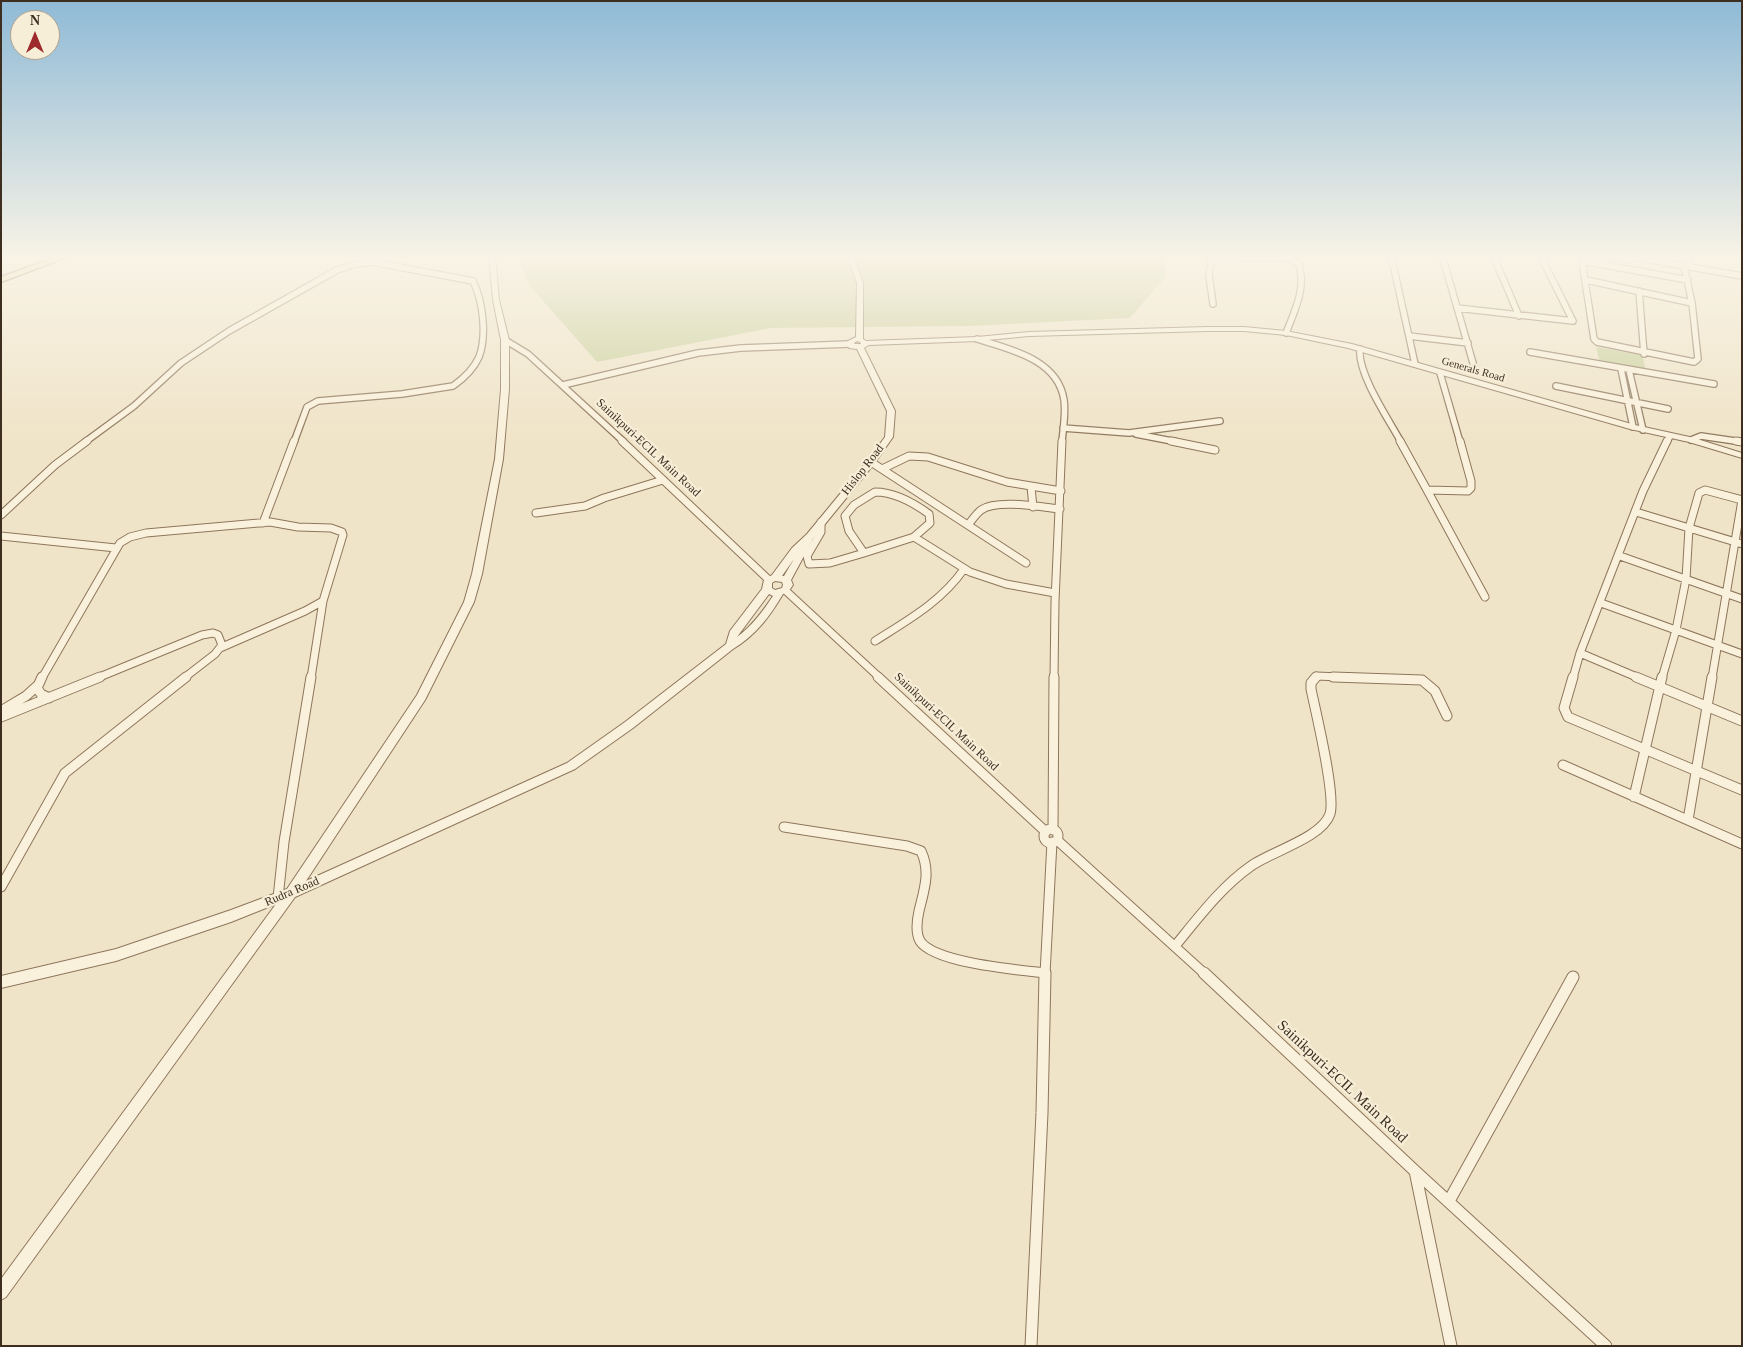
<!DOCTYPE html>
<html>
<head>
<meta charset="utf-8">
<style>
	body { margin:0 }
	#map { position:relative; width:1743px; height:1347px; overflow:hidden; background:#f0e4c8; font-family:"Times New Roman",serif }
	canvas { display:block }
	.frame { position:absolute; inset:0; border:2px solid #3d2e20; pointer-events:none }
	.north { position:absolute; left:10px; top:10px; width:50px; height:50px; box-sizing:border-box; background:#f7eed8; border:1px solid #ada18e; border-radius:50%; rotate:0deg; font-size:14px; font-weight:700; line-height:20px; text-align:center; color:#3d2e20 }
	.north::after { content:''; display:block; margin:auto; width:18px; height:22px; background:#9e2a2b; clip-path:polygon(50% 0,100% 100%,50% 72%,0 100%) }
</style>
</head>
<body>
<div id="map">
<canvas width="1743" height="1347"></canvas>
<div class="frame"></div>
<div class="north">N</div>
</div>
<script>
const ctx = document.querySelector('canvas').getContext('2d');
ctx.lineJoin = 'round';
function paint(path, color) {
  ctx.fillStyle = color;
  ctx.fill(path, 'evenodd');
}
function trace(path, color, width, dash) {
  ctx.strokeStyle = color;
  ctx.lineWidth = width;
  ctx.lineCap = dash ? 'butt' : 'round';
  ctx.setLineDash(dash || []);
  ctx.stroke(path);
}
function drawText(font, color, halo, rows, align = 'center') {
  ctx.font = font + ' "Times New Roman",serif';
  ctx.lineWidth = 4.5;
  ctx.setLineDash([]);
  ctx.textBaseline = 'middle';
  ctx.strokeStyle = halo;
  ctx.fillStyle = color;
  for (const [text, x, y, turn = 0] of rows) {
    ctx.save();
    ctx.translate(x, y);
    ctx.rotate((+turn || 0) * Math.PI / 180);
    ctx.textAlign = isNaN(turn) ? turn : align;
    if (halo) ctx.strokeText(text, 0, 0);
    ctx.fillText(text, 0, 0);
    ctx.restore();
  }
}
const green = new Path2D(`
	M518,255h645l3,21 -36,42 -159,8 -200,2 -174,34 -69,-78z
	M1596,347l46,8 4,16 -46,-8z`);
const minorFar3 = new Path2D(`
	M1212,255l-3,20 4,29
	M1391,255l24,109
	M1442,255l31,108
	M1493,255l26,61
	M1581,255l13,84 3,3 97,20 4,-3 -6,-56 -8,-37
	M1602,255l26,5
	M1622,255l120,21
	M1210,257l71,1 9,1 9,5c7,25 -4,46 -13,69
	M1582,261l106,19
	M1686,267l7,-12
	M1586,280l106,23
	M1639,291l5,63
	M1457,308l116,13 -33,-66
	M1409,336l59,7
	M977,339c32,10 81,20 87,61 2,13 -1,29 -2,42
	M505,340l23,14 96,88
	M1360,349c-3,24 29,71 41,93
	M1530,352l184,32
	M1621,369l12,58
	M1629,370l14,60
	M1440,373l20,69
	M563,385l135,-32 43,-5 109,-4
	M1556,386l112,23
	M1063,428l66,5 91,-12
	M1136,434l41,8
	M1691,440l10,-4 41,6
	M85,442l49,-36 47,-43 48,-32 108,-61 18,-6 17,-2 101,19c10,20 14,55 6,76 -5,11 -16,22 -26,29l-51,8 -84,7 -11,6 -13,35
	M1667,442l3,-6`);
const minorFar2 = new Path2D(`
	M622,441l147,139
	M1171,441l44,9
	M1400,441l27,49 41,1 3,-3v-7l-11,-40
	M1736,441l6,1
	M871,462l155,101
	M882,469l27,-13 19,1 79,25 54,9
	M1031,487l2,20
	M1427,490l58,107
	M875,492c20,0 39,11 54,22l1,9 -16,14 -50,16 -15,-22 -4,-15 9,-11z
	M1636,512l106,32
	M536,513l49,-7 19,-8 59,-18
	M1,515l54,-50 32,-24
	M821,522v10l-14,24 2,8 21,-1 34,-10
	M263,523l31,-82
	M968,525c4,-5 8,-11 13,-15 16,-11 60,-3 79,-1
	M1,536l115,12
	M914,537l56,35 36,12 49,9
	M1620,556l122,43
	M785,590l95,88
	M1601,603l141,51
	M875,641c33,-21 66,-39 89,-72
	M220,648l85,-37 18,-10
	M1580,653l59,25
	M42,678l78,-135 10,-6 16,-4 124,-11 28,5 33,1 11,4 1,3 -20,66 -12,77
	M97,678l105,-43 11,-2 5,2 4,10 -7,9 -31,24
	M1054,678l1,-77 7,-160
	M1315,678l1,-2 51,2
	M1573,678l7,-25 63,-162 24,-50
	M1662,678l14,-48 10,-51 3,-51 10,-35 6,-3 37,10
	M1712,678l30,-178`);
const minorFar1 = new Path2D(`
	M42,677l-5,11 4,6 8,4
	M878,677l168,155
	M1333,677l89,3 13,11 12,25
	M1573,677l-9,31 4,9 174,73
	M1636,677l106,44
	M1,711l25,-15 11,-10
	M1,717l99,-40
	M1563,765l179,79
	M1634,797l28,-120
	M1688,820l24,-143
	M784,827l123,19 14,5c10,21 3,39 -2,60 -2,9 -4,21 1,30 14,22 99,29 125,32
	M1044 836a7 7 0 1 1 14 0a7 7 0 1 1-14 0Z
	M1053,830l1,-153
	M1057,840l148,134
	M1,887l64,-114 121,-96
	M278,898l6,-56 27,-165
	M1175,946c23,-28 46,-59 76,-80 19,-14 71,-28 79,-52 6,-19 -14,-101 -19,-125v-6l5,-6
	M1045,974l7,-132`);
const minor = new Path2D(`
	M1204,973l211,198 191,175
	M1415,1171l36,175
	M1449,1201l124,-224
	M1031,1346l11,-233 3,-140`);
const tertiary = new Path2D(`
	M489,255h6l4,45 10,40v49l-6,70 -21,115 -8,28 -49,98 -119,181 261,-118 58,-41 101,-78 4,-13 32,-42 2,-9 8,-5 20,-27 15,-14 61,-74 17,-23 2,-26 -30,-62 -8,-1 -3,-6 10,-5 1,-54 -10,-28h6l10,28v56l3,2 111,-4 52,-5 178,-5h37l42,4 66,13 283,81 59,13 48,15v5l-53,-16 -59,-13 -282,-81 -62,-13 -42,-4h-37l-178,5 -52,5 -108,4 -5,3 31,63 -2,26 -19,27 -62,76v1l-21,39 2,5 -5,7 -5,2c-13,22 -27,41 -50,55l-100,79 -58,41 -280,128 -289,400 -5,3v-21l275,-375 -45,18 -115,39 -115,27v-12l115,-27 115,-39 56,-21 130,-194 47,-93 8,-28 23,-115 6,-70v-49l-8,-40zM857,341l3,1 1,2h-6l-1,-1zM794,559l-10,17h-2zM775,581l7,1 1,3 -1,3 -7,2 -3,-2v-5zM769,594l4,2c-10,15 -21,30 -36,41z`);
const primary = new Path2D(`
	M62,255h10l-71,27v-5z`);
const farStreetnames = [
	["Generals Road",1473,370,16]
];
const streetNames = [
	["Sainikpuri-ECIL Main Road",648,448,43],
	["Hislop Road",863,470,-52],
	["Sainikpuri-ECIL Main Road",946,722,43],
	["Rudra Road",292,892,-23]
];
const nearStreetnames = [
	["Sainikpuri-ECIL Main Road",1342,1082,43]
];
paint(green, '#c9cf9b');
trace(minorFar3, '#8d765c', 8);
trace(minorFar2, '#8d765c', 9);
trace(minorFar1, '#8d765c', 11);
trace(minor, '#8d765c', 13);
trace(tertiary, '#8d765c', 2);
trace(primary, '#5b4430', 3);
trace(minorFar3, '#faf1dc', 5.5);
trace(minorFar2, '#faf1dc', 7);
trace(minorFar1, '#faf1dc', 9);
trace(minor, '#faf1dc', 11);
paint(tertiary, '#faf1dc');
paint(primary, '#f3d9a0');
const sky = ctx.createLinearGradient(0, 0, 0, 443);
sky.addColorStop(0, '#8fbad6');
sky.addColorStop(0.58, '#f8f3e6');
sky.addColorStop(1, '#f8f3e600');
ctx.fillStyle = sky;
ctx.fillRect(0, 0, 1743, 443);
drawText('11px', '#3d2e20', '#f7eed8', farStreetnames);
drawText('12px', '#3d2e20', '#f7eed8', streetNames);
drawText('15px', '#3d2e20', '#f7eed8', nearStreetnames);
</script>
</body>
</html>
